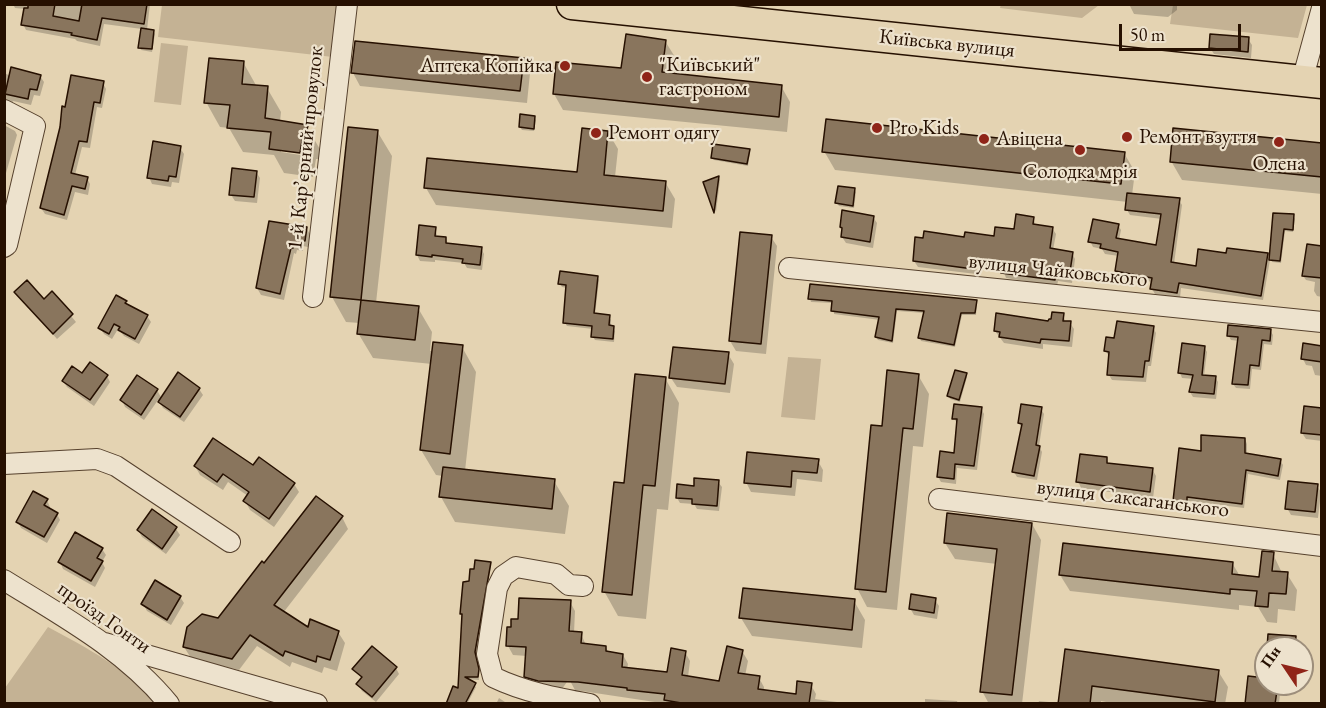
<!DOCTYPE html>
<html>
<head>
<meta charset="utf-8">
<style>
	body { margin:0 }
	#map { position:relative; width:1326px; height:708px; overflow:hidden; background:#e4d3b2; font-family:"EB Garamond",serif }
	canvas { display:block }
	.frame { position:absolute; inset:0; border:6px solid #261001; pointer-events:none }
	.north { position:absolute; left:1254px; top:636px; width:60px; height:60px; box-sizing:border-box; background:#ede2cd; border:2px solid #9d8e7b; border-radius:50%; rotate:305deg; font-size:16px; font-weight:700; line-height:24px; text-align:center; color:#261001 }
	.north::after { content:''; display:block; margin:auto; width:21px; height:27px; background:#8f2418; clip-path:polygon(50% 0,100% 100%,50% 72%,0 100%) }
	.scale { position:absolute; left:1119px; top:24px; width:122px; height:27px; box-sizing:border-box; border:3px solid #261001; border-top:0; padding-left:8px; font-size:18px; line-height:21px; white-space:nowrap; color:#261001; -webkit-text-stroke:4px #ede2cd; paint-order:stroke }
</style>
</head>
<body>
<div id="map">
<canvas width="1326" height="708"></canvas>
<div class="frame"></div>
<div class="north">Пн</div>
<div class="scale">50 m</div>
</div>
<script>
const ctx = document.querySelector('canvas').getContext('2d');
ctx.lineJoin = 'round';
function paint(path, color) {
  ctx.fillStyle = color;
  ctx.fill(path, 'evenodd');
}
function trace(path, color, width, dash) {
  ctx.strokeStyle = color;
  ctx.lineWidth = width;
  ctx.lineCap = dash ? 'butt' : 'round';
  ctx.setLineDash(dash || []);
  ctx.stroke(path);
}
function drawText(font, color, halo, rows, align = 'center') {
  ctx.font = font + ' "EB Garamond",serif';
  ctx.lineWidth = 4.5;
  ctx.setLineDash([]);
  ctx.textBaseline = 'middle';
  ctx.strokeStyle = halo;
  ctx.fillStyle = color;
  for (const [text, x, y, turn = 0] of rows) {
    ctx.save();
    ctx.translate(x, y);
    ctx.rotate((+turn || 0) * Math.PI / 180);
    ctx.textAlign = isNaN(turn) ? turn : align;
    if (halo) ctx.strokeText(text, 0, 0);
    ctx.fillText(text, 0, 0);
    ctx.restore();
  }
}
const green = new Path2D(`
	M1001,4h98v1l-17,13 -82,-10z
	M162,5h178l-7,52 -175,-20z
	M1173,5v-1l134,1 -9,33 -128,-14z
	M161,43l27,3 -7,59 -27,-3z
	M788,357l33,2 -6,61 -34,-3z
	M48,627c39,21 81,43 110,77h-153v-16z`);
const shadow = new Path2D(`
	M13,4h137l-3,26 6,1 2,3 -3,18 -11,-2 -1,-2 2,-19 -38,-5 -4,22 -23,-5 -2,-2 -49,-9 -3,-6 3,-15 -11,-1z
	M1129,4h48v6l-9,7 -34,-3z
	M1248,39l4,6 -1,13 -37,-4 -4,-6z
	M665,41l10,16 -3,18 109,11 9,16 -3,30 -224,-22 -9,-16 68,-24z
	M523,60l7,13 -3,30 -167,-17 -7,-13z
	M243,62l14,25 10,1 14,24 -1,10 27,5 14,24 -1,8h-4l-3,18 -29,-4 -10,-18 -31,-3 -14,-24 -9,-1 -14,-25zM281,149l26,4v3l-26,-4z
	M4,73l7,3h29l4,6 -4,14 -6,-1 -3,10 -18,-4 -1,4 -8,-2z
	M103,83l3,6 -4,19 -5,-1 -7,41 -8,-1 -7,28 12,3 3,6 -2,11 -13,-3 -8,28 -22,-6 -4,-6 25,-99z
	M534,118l2,2 -2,11 -12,-1 -2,-3z
	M4,125l11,6 2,4 -13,45z
	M377,131l15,25 -16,147 42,5 14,24 -2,19 32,-4 14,25 -11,99 89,10 15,25 -4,28 -110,-12 -14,-25 2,-21 -7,-1 -15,-25 11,-86 -59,-6 -15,-25 2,-10 -14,-1 -14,-25z
	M608,132l10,17 -3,28 50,5 10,17 -3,29 -236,-23 -10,-17 153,-14z
	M1322,144v50l-140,-14 -11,-19z
	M180,148l4,6 -5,29 -7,-1 -1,5 -19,-3 -3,-7z
	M749,151l1,2 -2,13 -34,-6 -2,-2z
	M824,151l300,2 11,19 -3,23 47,5 3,5 -8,59 23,3 30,-12 40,-1 3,6 -7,40 -82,-12 -1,10 -25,-4 -3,-5 1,-7 -34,-5 -3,-6 3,-15 -14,-2 -3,-5 -9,-2 -3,-6 28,-16 3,5 -2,10 39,7 4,-28 -32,-4 -3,-5 1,-8 -293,-32z
	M256,172l4,6 -3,25 -22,-2 -4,-6z
	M719,178l1,2 -4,32 -11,-29z
	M854,190l2,2 -2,16 -15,-2 -2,-3z
	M1275,214l18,2 2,3 -2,13 -8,-1 -4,32 -9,-1 -1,-2z
	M873,217l4,6 -4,25 -27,-5 -4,-6 1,-6 -2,-4z
	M1033,218l3,8 16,2 4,6 -3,16 19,3 3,6 -3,24 -14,-2 -1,5 -51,-8 -3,-8 -26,-4 -1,8 -58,-7 -4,-6 52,-22 29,-1 20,-7z
	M306,228l4,6 -2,13 -5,-1v5l-6,-1 -1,4 -2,-1 -10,47 -23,-5 -4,-7z
	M435,229l3,9 7,1 4,5 32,4 3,6 -2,16 -15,-2 -3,-5 -29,-3v2l-15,-1 -3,-6z
	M771,237l6,9 -11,108 -30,-3 -6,-10z
	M1322,248v49l-5,-1 -3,-5 1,-9 -9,-2 -3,-4z
	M597,277l2,3 -4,35 14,2 2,3v7l4,4 -1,11 -19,-2 -2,-3v-8l-26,-3 -2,-3 2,-35 -5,-1 -2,-3z
	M16,292l28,9 8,-8 24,29 -19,17z
	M810,299l166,3 1,2 -1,11h-14l-7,32 -34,-6 -1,-3 5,-25 -28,-2 -4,32 -15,-3 -2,-3 4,-17 -46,-6v-11l-23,-1z
	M126,302l2,4 19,10 4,6 -12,22 -15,-8 -6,-7 -6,10 -8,-5 -4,-6z
	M1063,315l3,8h4l4,6 -2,18 -29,-3v5l-39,-6 -9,-12 55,-8z
	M1153,327l3,6 -5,33h-3l-2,16 -34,-2 -3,-5v-18l-3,-6 10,-11z
	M1270,330l3,5 -1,10 -8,-1 -3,26 -9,-1 -2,20 -14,-1 -3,-4 6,-43 -8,-1 -3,-5z
	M1321,341l1,35 -7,-1 -3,-9 -6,-1 -3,-6 18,-12z
	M1204,347l3,5 -3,24 11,1 3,5 -2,17 -23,-2 -3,-5 4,-13 -12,-1 -2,-5z
	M728,354l6,10 -4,29 -53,-6 -6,-9z
	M83,375l24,1 3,6 -16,24 -27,-19 -4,-6z
	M918,375l11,19 -6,53 -10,-1 -16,164 -30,-3 -10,-19 26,-160z
	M966,375l1,2 -7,25 -10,-3 -1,-3z
	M665,378l14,25 -11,107 -11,-1 -11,110 -28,-3 -14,-25 21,-106z
	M199,389l4,6 -19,27 -21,-14 -5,-8 -14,20 -19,-13 -3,-7 35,-10 5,9z
	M981,408l3,6 -7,56 -20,-2 -1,16 -15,-2 -3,-5 17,-23 2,-30 -3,-6z
	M1041,409l3,5 -5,32 3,6 -5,28 -20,-3 -3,-5 8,-44 -3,-5z
	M1322,409v32l-16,-2 -4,-6z
	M1245,439l2,5v11l33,5 3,5 -3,15 -32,-6 -4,34 -55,-7v6l-11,-1 -3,-5 27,-48z
	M1106,459l4,6 42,4 4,7 -3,22 -72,-10 -3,-7z
	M818,461l5,9 -1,12 -25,-3 -2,17 -44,-4 -5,-10z
	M195,466l58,1 41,17 5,8 -25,35 -24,-17 -5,-9 3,-5 -20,-14 -5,8 -23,-15z
	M718,482l4,5 -3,24 -22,-2 -3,-5 -14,-1 -3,-5 18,-11z
	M1317,486l4,6 -3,26 -27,-3 -4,-7z
	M47,500l3,7 -1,3 8,4 3,6 -13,23 -26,-15 -3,-6z
	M152,511l24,18 4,6 -14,19 -24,-17 -4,-7z
	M342,517l6,12 -65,84 25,17 30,2 7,11 -8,28 -13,-4 -2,6 -30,-11 -2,5 -33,-21 -18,24 -48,-12 -7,-11 35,-27 46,-55z
	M1032,524l9,16 -19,164h-33l-7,-13 15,-127 -42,-5 -10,-16z
	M102,549l4,6 -4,7 3,6 -10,19 -32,-18 -3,-7z
	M1273,554l9,19 5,1 10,16 -2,21 -17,-2 -1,14 -10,-1 -9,-15 -19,-2v5l-169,-19 -10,-16 172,-12 8,13 21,3z
	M490,564l1,2 -15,90 3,24 -13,-1 10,8 -9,17h-19l12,-14 3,-73 -2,-3 9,-31z
	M180,597l4,6 -13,22 -24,-14 -4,-7z
	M935,600l4,6 -2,13 -23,-4 -4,-7z
	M854,601l11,19 -3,28 -110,-12 -11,-18z
	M570,602l5,9 -1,22 7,1 5,11 20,3 3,5 14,2 5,9 -1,5 41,5 17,-22 5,9 -2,16 32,6 22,-32 6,10 -3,15 14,2 5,9v4l33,5 14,-11 5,9 -1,5 37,5h-184l-93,-14 -6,-11 -7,10 -31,-3 -5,-10 1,-20 -14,-1 -5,-9 4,-17 7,-8z
	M1295,638l4,6 -1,4h-30z
	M1067,651l151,20 10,16 -3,17h-109l-15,-3v3h-63l1,-3 20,2z
	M1266,666v18h15l-2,20h-32l17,-24z
	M396,668l3,6 -23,28 -14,-11 -4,-7 4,-5 -8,-10z
	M499,698l9,6h-12z
	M925,699l32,2 1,3h-33z`);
const building = new Path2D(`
	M28,4h27l-2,12 26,5 3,-17h65l-3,20 -42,-6 -5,22 -26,-5 1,-2 -51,-8 3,-17h4z
	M141,28l13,2 -2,19 -14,-1z
	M626,34l40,6 -4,32 120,13 -3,32 -226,-23 3,-32 65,6z
	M1210,34l39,3 -1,15 -39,-4z
	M355,41l169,17 -4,33 -169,-18z
	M209,58l35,3 -2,23 26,2 -3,32 43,7 -2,10h-3l-3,18 -31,-4 2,-17 -44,-4 3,-23 -26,-2z
	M11,67l30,8 -4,15 -7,-1 -2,10 -23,-5z
	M71,75l33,6 -4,22 -6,-1 -7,40 -8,-1 -8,32 17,4 -3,12 -13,-3 -8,29 -24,-7 20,-81 2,-21 3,1z
	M520,114l15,2 -1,13 -15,-2z
	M826,119l299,33 -4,32 -299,-32z
	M348,127l30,3 -17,170 -31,-3z
	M582,128l26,3 -4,44 62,6 -3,30 -239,-23 3,-30 150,14z
	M1173,128l149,15v34l-152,-15z
	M153,141l28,5 -5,31 -7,-1 -1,5 -21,-3z
	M713,144l37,5 -3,15 -36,-6z
	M232,168l25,3 -3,26 -25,-2z
	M719,176l-5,37 -11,-31z
	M838,186l17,2 -2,18 -18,-3z
	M1127,193l53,5 -9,64 25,4 2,-17 28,4 1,-5 41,5 -7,43 -82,-13 -2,10 -27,-4 2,-11 -37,-7 3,-19 -18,-4 1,-4 -13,-2 5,-23 26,5 -3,14 40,7 3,-18 2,-13 -36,-4z
	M842,210l32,6 -4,26 -29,-5 1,-9 -2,-1z
	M1273,213l21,1 -1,16 -9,-1 -4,32 -11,-1z
	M1016,214l18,3 -1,7 20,3 -3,21 23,4 -4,26 -14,-2v4l-54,-7 1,-8 -28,-4 -1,8 -60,-8 2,-24 8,1 1,-7 40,6 1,-5 29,4 1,-9 19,2z
	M269,221l38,6 -2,14h-5v4l-6,-1 -1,4h-2l-11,46 -24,-6z
	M419,225l17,2 -1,9 11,1v6l36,4 -2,18 -18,-2 1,-4 -31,-4v2l-16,-2z
	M740,232l32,3 -11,109 -32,-3z
	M1307,244l15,2v32l-20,-2z
	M560,271l38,5 -4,37 16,2 -1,10 5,1 -1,13 -22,-2 1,-11 -29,-3 3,-38 -8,-1z
	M27,280l17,19 8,-8 21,23 -20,20 -39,-42z
	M810,284l167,16 -2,13h-14l-7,32 -36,-7 6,-27 -28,-2 -4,32 -17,-4 4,-20 -48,-6 1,-10 -24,-2z
	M116,295l11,6 -2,2 23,12 -13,24 -17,-9 2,-3 -6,-3 -5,10 -11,-6z
	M361,300l58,6 -4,34 -58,-6z
	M1052,312l12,1 -1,8h8l-2,20 -28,-2 -1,4 -41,-6 1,-5 -6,-1 2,-18 52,8 1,-2h2z
	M1117,321l37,5 -5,35h-4l-2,16 -36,-2 2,-23 -5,-1 2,-14 8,1z
	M1228,325l43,4 -1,12 -8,-1 -3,26 -9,-1 -2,20 -16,-1 6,-47 -11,-1z
	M433,342l30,3 -13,109 -30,-4z
	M1182,343l23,3 -3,29 14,1 -2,18 -25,-2 4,-17 -15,-2z
	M1303,343l19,3v16l-21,-3z
	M673,347l56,5 -4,32 -56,-6z
	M90,362l18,13 -18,25 -28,-19 10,-15 10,7z
	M887,370l32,4 -6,55 -10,-1 -17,164 -31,-3 16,-164 11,1z
	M955,370l12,3 -8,27 -12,-4z
	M178,372l22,16 -20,29 -22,-15z
	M635,374l31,3 -11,109 -12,-1 -11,110 -30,-3 12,-110 10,1z
	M137,375l21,14 -17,26 -21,-15z
	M954,404l28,3 -8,59 -19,-2 -1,15 -17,-2 3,-26 14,2 3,-34h-5z
	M1021,404l21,3 -6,38 4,1 -6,30 -22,-4 10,-48 -4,-1z
	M1304,406l18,2v27l-21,-2z
	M1201,435l44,3v15l36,6 -3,17 -32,-6 -4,34 -55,-7v6l-14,-2 6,-53 22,3z
	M213,438l40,27 6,-8 36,26 -26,36 -26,-18 6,-9 -26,-18 -6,8 -23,-16z
	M747,452l72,7 -2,14 -25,-2 -1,16 -47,-4z
	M1080,454l27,3v6l46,5 -3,24 -74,-10z
	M443,467l112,12 -3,30 -113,-12z
	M694,478l25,2 -2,26 -25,-2v-5l-16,-1 1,-14 17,2z
	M1288,481l30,3 -3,28 -30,-3z
	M33,491l15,8 -4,6 14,8 -14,24 -28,-15z
	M316,496l27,20 -69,89 34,22 2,-8 29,12 -9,29 -13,-4 -1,6 -31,-11 -2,5 -33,-21 -18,24 -49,-12 4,-20 15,-13 16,4 44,-57 2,2z
	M152,509l25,18 -15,22 -25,-19z
	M947,513l85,10 -20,172 -32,-3 17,-143 -53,-6z
	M75,532l28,16 -6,10 6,3 -12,20 -33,-19z
	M1063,543l170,19 -1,12 27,3 3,-26 12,1 -2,19 16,1 -2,22 -17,-1 -1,14 -13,-1 2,-15 -27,-2v5l-171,-19z
	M475,560l16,2 -16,90 4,17 -1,8h-13l11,6 -11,21h-19l7,-18 5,2 4,-74h-2l3,-32 6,-1 1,-12h4z
	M155,580l26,16 -14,24 -26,-16z
	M743,588l112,11 -3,31 -113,-12z
	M911,594l25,4 -2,15 -25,-4z
	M519,598l52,2 -2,31 13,1 -1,11 25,3v5l17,3 -1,13 45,5 4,-24 15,3 -4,24 37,6 8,-35 16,4 -5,23 22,3 -2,13 38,5 1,-13 15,2 -3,21h-122l-23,-4 1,-6 -38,-4v-2l-49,-6 -40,-1 -14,-4 2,-30 -20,-1 1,-19h4v-8h7z
	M1268,634l28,2 -1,12h-28z
	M372,646l25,21 -25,30 -16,-13 6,-7 -10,-8z
	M1065,649l154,21 -4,32 -123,-16 -2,18h-32z
	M1248,676l18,2v6h12l-3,20h-30z`);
const minor = new Path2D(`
	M1302,81l20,-73
	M4,110l31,16 -28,119 -3,2
	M789,268l533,54
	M313,297l34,-293
	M4,464l93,-5 19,7 114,76
	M939,499l383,47
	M4,580c58,36 121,70 165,124
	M583,586l-14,-1 -13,-11 -40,-7 -13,9 -6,12 -10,66 6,23c31,15 64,21 97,27
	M105,643l212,61`);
const primary = new Path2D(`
	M572,4l750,79`);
const markers = [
	[565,66,6,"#8f2418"],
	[647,77,6,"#8f2418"],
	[877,128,6,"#8f2418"],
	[596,133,6,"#8f2418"],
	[1127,137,6,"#8f2418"],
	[984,139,6,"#8f2418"],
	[1279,142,6,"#8f2418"],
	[1080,150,6,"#8f2418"]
];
const streetNames = [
	["Київська вулиця",947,44,6],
	["1-й Карʼєрний провулок",306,148,-84],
	["вулиця Чайковського",1058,271,6],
	["вулиця Саксаганського",1133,499,7],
	["проїзд Гонти",104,618,35]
];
const poiNames = [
	["\"Київський\"",659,65],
	["гастроном",659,89],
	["Аптека Копійка",553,66,"right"],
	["Pro Kids",889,128],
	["Ремонт одягу",608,133],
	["Ремонт взуття",1139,137],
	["Авіцена",996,139],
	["Олена",1279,164,"center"],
	["Солодка мрія",1080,172,"center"]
];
paint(green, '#c4b294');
paint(shadow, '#0003');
paint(building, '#89755d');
trace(building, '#261001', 1.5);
trace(minor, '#56412d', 22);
trace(primary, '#261001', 33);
trace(minor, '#ede2cd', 20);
trace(primary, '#e4d3b2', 30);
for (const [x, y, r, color] of markers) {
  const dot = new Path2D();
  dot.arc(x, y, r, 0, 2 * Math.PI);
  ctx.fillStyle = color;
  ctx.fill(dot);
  trace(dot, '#ede2cd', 2);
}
drawText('21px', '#261001', '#ede2cd', streetNames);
drawText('21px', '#261001', '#ede2cd', poiNames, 'left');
</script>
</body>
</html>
